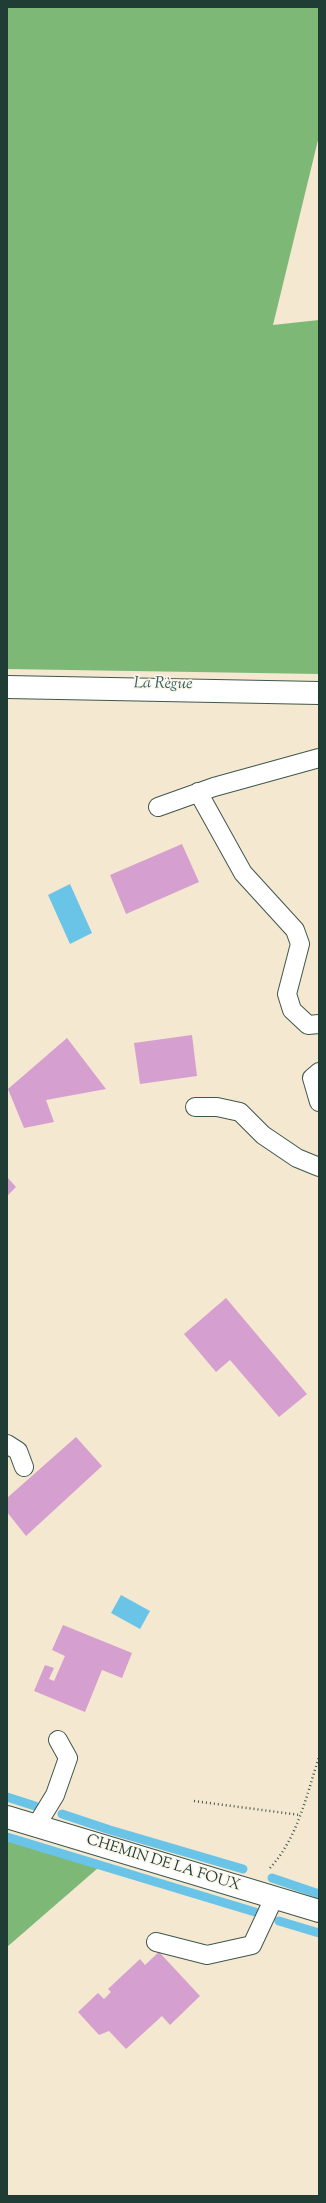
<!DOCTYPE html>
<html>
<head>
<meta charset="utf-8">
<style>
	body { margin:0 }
	#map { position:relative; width:326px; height:2203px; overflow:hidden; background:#f4e8d0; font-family:"Sorts Mill Goudy",serif }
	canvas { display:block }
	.frame { position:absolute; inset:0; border:8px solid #1f3d34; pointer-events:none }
</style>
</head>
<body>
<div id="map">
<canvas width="326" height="2203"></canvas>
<div class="frame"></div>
</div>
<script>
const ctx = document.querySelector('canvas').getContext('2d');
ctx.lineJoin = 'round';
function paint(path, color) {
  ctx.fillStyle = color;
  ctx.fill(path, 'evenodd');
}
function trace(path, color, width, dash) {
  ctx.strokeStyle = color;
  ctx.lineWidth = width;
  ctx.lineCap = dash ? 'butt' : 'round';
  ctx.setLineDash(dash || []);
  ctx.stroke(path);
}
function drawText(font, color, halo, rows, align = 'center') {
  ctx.font = font + ' "Sorts Mill Goudy",serif';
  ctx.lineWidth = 3.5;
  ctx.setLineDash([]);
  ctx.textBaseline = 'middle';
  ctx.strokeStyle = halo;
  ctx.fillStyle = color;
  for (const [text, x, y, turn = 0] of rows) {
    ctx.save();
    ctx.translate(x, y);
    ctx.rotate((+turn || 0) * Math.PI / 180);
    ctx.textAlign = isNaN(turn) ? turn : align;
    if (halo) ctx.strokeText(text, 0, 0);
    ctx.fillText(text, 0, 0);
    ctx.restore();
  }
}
const forest = new Path2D(`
	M7,7h312v129l-46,189 46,-5v354l-312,-5z
	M7,1835l92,28 -1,5 -91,79z`);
const water = new Path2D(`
	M70,884l22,49 -22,11 -22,-49z
	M121,1595l29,16 -10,18 -29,-16z`);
const stream = new Path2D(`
	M7,1797l28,9
	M62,1814l48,16 133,39
	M7,1837l248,75
	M272,1878l47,16
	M279,1921l40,12`);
const building = new Path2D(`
	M182,844l17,38 -73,32 -16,-39z
	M192,1035l5,41 -57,8 -6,-41z
	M67,1038l39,51 -60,11 8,22 -30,6 -16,-39z
	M7,1177l9,10 -9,9z
	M226,1298l81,96 -28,23 -49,-57 -14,12 -32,-38z
	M76,1437l26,29 -76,70 -19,-24v-14z
	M63,1625l69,28 -10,25 -20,-8 -17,42 -51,-21 11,-26 9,3 -5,11 5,2 11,-25 -13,-6z
	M159,1952l41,44 -30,29 -8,-9 -36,33 -17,-18 -10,4 -21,-23 20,-19 6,6 7,-7 -3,-3 32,-30 5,6z`);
const path = new Path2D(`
	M194,1801l106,14
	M270,1868c28,-31 36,-71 49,-111`);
const service = new Path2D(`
	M198,792l45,81 52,57 5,14 -13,50 5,16 16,15 11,-1
	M158,807l56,-20 105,-29
	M319,1072l-7,6 7,24
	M195,1107h22l23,5 23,23 34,23 22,9
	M7,1444l11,7 6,16
	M36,1826l19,-31 13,-37 -10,-18
	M156,1942l51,13 45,-10 22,-47`);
const minor = new Path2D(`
	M7,687l312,6
	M7,1817l312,94`);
const streetNames = [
	["CHEMIN DE LA FOUX",163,1864,17]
];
const waterNames = [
	["La Règue",163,685,1]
];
paint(forest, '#7eb877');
paint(water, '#6ac4e8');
trace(stream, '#6ac4e8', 9);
paint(building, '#d59fcf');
trace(service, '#3f574b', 20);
trace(minor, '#3f574b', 24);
trace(path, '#3f574b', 2.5, [1, 3]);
trace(service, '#fff', 18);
trace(minor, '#fff', 22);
drawText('15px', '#1f3d34', '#fbf7ec', streetNames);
drawText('italic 16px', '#325f61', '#fbf7ec', waterNames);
</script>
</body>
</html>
